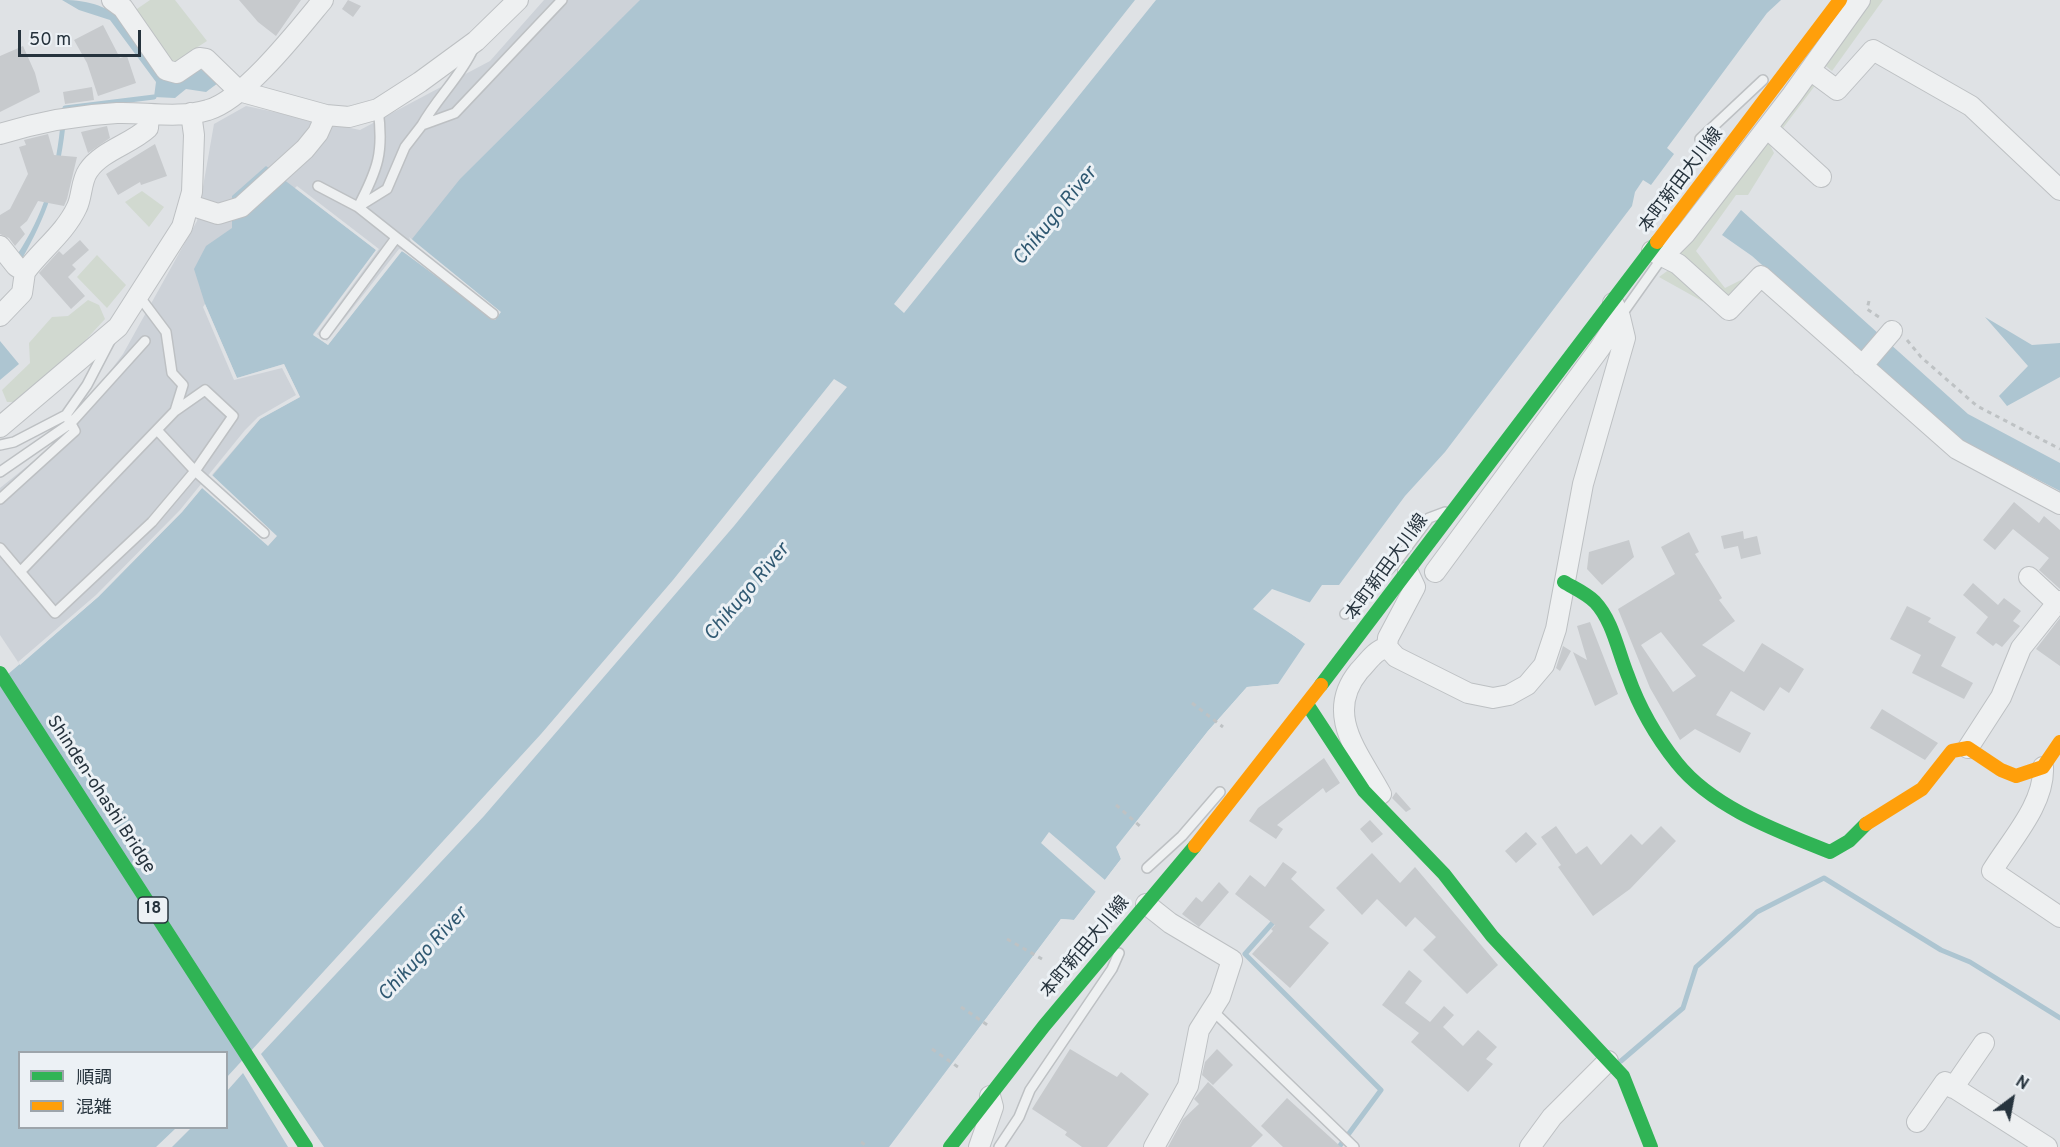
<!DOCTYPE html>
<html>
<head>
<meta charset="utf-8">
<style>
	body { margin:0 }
	#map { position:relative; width:2060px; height:1147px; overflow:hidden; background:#dfe2e5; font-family:Overpass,"Noto Sans JP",sans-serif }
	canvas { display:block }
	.legend { position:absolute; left:18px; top:1051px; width:210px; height:78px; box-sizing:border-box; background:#ecf1f5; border:2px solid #9da5ab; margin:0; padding:8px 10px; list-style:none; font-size:18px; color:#26333d }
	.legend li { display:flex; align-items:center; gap:12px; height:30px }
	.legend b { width:30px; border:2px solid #9da5ab }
	.north { position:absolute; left:1982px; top:1069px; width:60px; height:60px; -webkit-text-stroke:4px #ecf1f5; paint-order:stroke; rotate:32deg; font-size:16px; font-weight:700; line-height:24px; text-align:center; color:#26333d }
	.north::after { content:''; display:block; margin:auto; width:21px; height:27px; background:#26333d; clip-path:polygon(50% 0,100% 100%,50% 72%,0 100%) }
	.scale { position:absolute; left:18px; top:30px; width:123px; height:27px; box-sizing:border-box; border:3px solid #26333d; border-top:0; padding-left:8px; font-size:18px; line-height:21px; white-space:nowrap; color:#26333d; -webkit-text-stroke:4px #ecf1f5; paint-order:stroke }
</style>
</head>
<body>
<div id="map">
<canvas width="2060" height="1147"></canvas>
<ul class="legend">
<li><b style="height:8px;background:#30b455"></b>順調</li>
<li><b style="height:8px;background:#ff9f0a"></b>混雑</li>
</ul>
<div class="north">N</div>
<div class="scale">50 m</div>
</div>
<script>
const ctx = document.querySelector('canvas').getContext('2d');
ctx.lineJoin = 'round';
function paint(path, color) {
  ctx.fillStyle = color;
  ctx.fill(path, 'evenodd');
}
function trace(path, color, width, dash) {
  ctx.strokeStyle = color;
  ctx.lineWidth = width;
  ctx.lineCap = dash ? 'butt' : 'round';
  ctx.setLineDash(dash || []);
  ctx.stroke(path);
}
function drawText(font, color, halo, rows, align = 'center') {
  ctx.font = font + ' Overpass,"Noto Sans JP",sans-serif';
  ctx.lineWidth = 6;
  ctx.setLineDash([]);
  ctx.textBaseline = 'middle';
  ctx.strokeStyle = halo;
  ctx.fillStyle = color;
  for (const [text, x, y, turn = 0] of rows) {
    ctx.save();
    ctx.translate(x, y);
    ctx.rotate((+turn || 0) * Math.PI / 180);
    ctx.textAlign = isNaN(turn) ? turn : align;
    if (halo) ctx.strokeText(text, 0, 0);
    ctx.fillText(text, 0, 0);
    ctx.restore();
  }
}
const built = new Path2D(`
	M544,0h141l-371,402 -294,263 -20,-30v-147l56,-45 67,-89 74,-133 17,-97 32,-18 114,24 130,-69z`);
const green = new Path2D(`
	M150,0h25l32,41 -34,22 -39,-52z
	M1868,0h15l-51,71 -10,-8z
	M1808,80l9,3 -34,45 -4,-7z
	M1768,141l6,12 -26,42h-12l-40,56 29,37 24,-12 -22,20 -48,-41z
	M142,191l22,16 -15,20 -24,-25z
	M97,255l29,30 -19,23 -30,-31z
	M1670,269l57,46 -68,-38z
	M88,300l11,5 6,14 -35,38 -51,45h-12l-5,-12 28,-27 -1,-20 23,-26 16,-1z`);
const water = new Path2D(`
	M62,0c60,0 68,31 101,74l36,-6 19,15 -12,9 -20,-3 -11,9 -21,-1 2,-15 -46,-62 -31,-10z
	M640,0h1141l-14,13 -100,135 7,6 -23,31 -8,-5 -8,12 -3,14 -187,246 -40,44 -66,89h-17l-33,47 16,12 -27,40 -31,3 -39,44 -91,116 4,12 -47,61 -13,-1 -172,228h-889v-466l98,-84 84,-85 78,-93 40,-22 -16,-33 -47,14 -32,-74 -11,-35 12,-23 26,-18v-32l34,-30 110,84 -63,84 15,11 73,-94 9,4 7,-9 -5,-7 48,-60zM20,1052h206v76h-206z
	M60,129h5c-6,51 -18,86 -43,130l-5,-4c26,-39 38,-79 43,-126z
	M1741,210l227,204 92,49v28l-103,-53 -205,-182 -30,-21z
	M1985,317l47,28 28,-2v34l-53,29 -8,-10 29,-30z
	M0,341l19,23 -19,16z`);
const pier = new Path2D(`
	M1135,0h21l-252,313 -10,-9z
	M297,186l82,63 -62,85 10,7 72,-92 10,3 4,-6 -4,-9 92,75 -6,8 -93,-69 -74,94 -15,-10 63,-85 -81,-62z
	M205,304l32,74 47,-14 16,33 -40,22 -48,56 65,61 -9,10 -66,-58 -20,24 -84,85 -78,68 -2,-3 78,-67 84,-85 65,-80 13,-13 38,-22 -14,-27 -48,12 -31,-73z
	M834,379l13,8 -113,139 -250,290 -223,238 63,93h-36l-45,-74 -16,18v-14l314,-343 132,-154z
	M1272,589l42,15 -21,28 15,13 -55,-36z
	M1278,684l3,2 -33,4 -38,43 -90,114 3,14 -46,61h-14l-170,225h-3l171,-228 13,1 22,-28 -55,-49 8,-11 56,48 16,-21 -5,-12 92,-116 39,-44z
	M176,1128h15l-19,19h-16z`);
const stream = new Path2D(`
	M65,108l89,-11
	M1276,919l-31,35 136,136 -42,57
	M1621,1061l62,-53 13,-41 61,-55 67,-34 117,72 29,12 90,56`);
const building = new Path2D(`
	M239,0h62l-25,36 -18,-14z
	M348,0l13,6 -8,11 -11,-8z
	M103,25l17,33 7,-2 9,27 -38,13 -11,-33 -13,-23z
	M23,46l12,27 5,19 -40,20v-56z
	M92,87l2,13 -29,4 -2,-12z
	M107,126l3,12 -22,15 -7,-21z
	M48,134l6,21 23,2 -10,42 -3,7 -26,-5 -11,20 -7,6 5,7 -10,12 -6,-8 -9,-4v-19l10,-6 18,-35 -9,-27 7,-2 -2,-5z
	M155,144l12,32 -26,9 -1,-3 -22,13 -12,-21z
	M80,240l9,10 -17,15 4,4 -8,8 17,19 -14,13 -32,-36 20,-22 4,4z
	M2014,502l25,21 5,-7 16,14v59l-21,-19 10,-12 -36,-29 -18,21 -12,-10z
	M1743,531l1,8 13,-3 4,18 -20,5 -3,-13 -14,3 -3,-13z
	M1689,532l10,20 -4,2 27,44 -3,2 16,21 -33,24 42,27 18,-29 42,26 -15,24 -9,-6 -16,24 -33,-20 -15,24 35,18 -11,20 -45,-24 -15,11 -30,-52 -32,-79 57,-35 -14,-27zM1661,632l35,44 -23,16 -32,-47z
	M1629,540l5,17 -32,28 -15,-16 2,-17z
	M1973,583l25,22 6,-7 17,13 -8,10 7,5 -18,21 -6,-4 -3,3 -17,-13 12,-16 -25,-22z
	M1907,606l24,12 -3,4 28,15 -15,29 32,17 -9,16 -52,-26 9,-18 -31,-16z
	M2060,618v48l-24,-17z
	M1590,622l28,72 -23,12 -22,-54 14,8 -10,-34z
	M1563,646l8,5 -11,20 -4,-3z
	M1882,709l56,34 -13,17 -55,-32z
	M1324,758l16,25 -14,10 -3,-5 -46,37 6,4 -7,10 -27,-18 9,-13z
	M1396,792l15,17 -5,3 -14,-14z
	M1370,820l13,14 -11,9 -12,-14z
	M1556,826l20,28 11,-8 14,19 30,-31 11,11 19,-19 15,15 -46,48 -37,27 -35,-49 3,-2 -20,-28z
	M1526,832l11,12 -21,19 -11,-12z
	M1372,853l28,30 15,-16 83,98 -31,29 -44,-44 13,-13 -21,-20 -9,10 -29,-28 -15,16 -26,-27z
	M1283,862l14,10 -6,7 34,31 -16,17 20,16 -39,45 -38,-34 21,-23 -2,-2 4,-4 -40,-31 15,-19 15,12z
	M1219,882l10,10 -30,35 -17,-13 14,-17 6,5z
	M1409,970l13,11 -17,22 25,19 14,-16 10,9 -11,12 20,19 15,-16 19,17 -11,12 7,5 -25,28 -57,-50 8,-9 -37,-28z
	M1070,1049l47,28 4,-5 28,22 -42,53h-25l-17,-12 2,-3 -35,-23z
	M1217,1049l16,16 -20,20 -11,-10 3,-13z
	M1208,1082l55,53 -12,12h-83l15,-28 16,-15 -5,-5z
	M1287,1098l54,49h-58l-22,-21z`);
const path = new Path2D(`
	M1869,301l-2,8 15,10
	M1907,340l14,17 56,49 83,43
	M1192,703l31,24
	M1116,805l25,22
	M1007,939l35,20
	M961,1007l28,19
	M932,1049l26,18
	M861,1142l7,5`);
const lane = new Path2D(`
	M422,125c15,-27 39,-49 51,-76
	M1700,139l63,-59
	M318,186l40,21 135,107
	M358,207l29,-18 18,-42 17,-22 33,-12 107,-113
	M358,207c20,-38 26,-55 20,-98
	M139,296l27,36 6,41 11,12 -8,26
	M1620,317l44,-62
	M325,334l71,-96
	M157,430l38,41 69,62
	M0,445l14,-3 52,-27
	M0,472l71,-49 74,-82
	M0,499l75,-68 -9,-16 21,-30 24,-46
	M0,548l55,65 97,-91 43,-51 38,-55 -28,-26 -30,21 -155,161
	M1345,614l51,-52 33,-44 16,-6
	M1147,868l35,-32 38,-44
	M1212,1010l142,137
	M999,1147l20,-30 11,-27 82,-121 7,-16`);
const street = new Path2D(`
	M112,0l11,8 43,62 11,3 22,-15 7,1 33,32 87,24 23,2 29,-8 42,-27 56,-41 42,-41
	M1810,70l27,20 36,-40 98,56 89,84
	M1767,128l54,49
	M0,134c39,-12 76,-19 117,-21 29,-1 62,6 91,-3 36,-10 91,-81 115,-110
	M190,205l28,9 23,-7 64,-58 13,-16 8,-18
	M0,246l16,20 9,6 -3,21 -22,23
	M1652,251l26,13 51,46 32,-34 196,173 103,55
	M1664,255l21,-21 107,-139 68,-95
	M25,272c16,-22 40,-39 52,-65 5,-10 4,-26 11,-36 13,-20 43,-27 60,-43l1,-14
	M1862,366l30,-35
	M0,427l118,-100 64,-100 10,-35 2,-57 -3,-22
	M1408,572l7,15 -27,51 -1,9 9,10 72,36 25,5 16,-3 18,-10 17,-20 12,-36 27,-145 42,-146 -5,-21 -7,-14
	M1435,572l165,-224 20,-31
	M2029,577l28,26 3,-2
	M1968,748l33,-51 20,-49 36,-45
	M2043,767c2,37 -33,74 -51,104l68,46
	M1381,794c-21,-40 -58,-79 -22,-123 9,-9 15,-20 28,-24
	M1146,904l24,19 62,37 -12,37 -21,33 -11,56 -34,61
	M1953,1088l31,-45
	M1917,1122l28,-40 102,65
	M979,1147l14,-40 -3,-11
	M1530,1147l22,-30 56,-56`);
const fast = new Path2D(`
	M1564,582c10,6 22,11 31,20 18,19 23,50 33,74 11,31 29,62 49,87 36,45 101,68 153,89l19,-11 17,-17
	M0,673l306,474
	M1321,685l336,-443
	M1307,704l57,87 80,83 48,62 131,140 28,71
	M950,1147l94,-121 151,-180`);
const slow = new Path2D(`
	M1657,242l183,-242
	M1866,824l56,-35 30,-38 16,-3 33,22 15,6 27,-9 17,-25
	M1195,846l126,-161`);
const shields = [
	[153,910,30]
];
const shieldNames = [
	["18",153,910]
];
const streetNames = [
	["本町新田大川線",1682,181,-53],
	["本町新田大川線",1388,568,-54],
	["Shinden-ohashi Bridge",100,795,57],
	["本町新田大川線",1086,948,-50]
];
const waterNames = [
	["Chikugo River",1056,217,-51],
	["Chikugo River",748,593,-50],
	["Chikugo River",424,955,-47]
];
paint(built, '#cdd2d8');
paint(green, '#d1d9d0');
paint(water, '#adc5d1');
paint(pier, '#dfe2e5');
trace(stream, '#adc5d1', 5);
paint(building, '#c7cacd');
trace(lane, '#bdc0c3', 12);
trace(street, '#bdc0c3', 22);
trace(path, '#bec2c4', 3, [4.5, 4.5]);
trace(lane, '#eef0f1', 9);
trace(street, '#eef0f1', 20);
trace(fast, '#30b455', 14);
trace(slow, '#ff9f0a', 14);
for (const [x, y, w] of shields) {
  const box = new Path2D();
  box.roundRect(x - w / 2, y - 13, w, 26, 4.5);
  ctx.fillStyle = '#ecf1f5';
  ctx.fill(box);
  trace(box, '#26333d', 1.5);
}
drawText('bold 16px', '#26333d', null, shieldNames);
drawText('18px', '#26333d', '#ecf1f5', streetNames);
drawText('italic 20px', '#305972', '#ecf1f5', waterNames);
</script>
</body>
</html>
